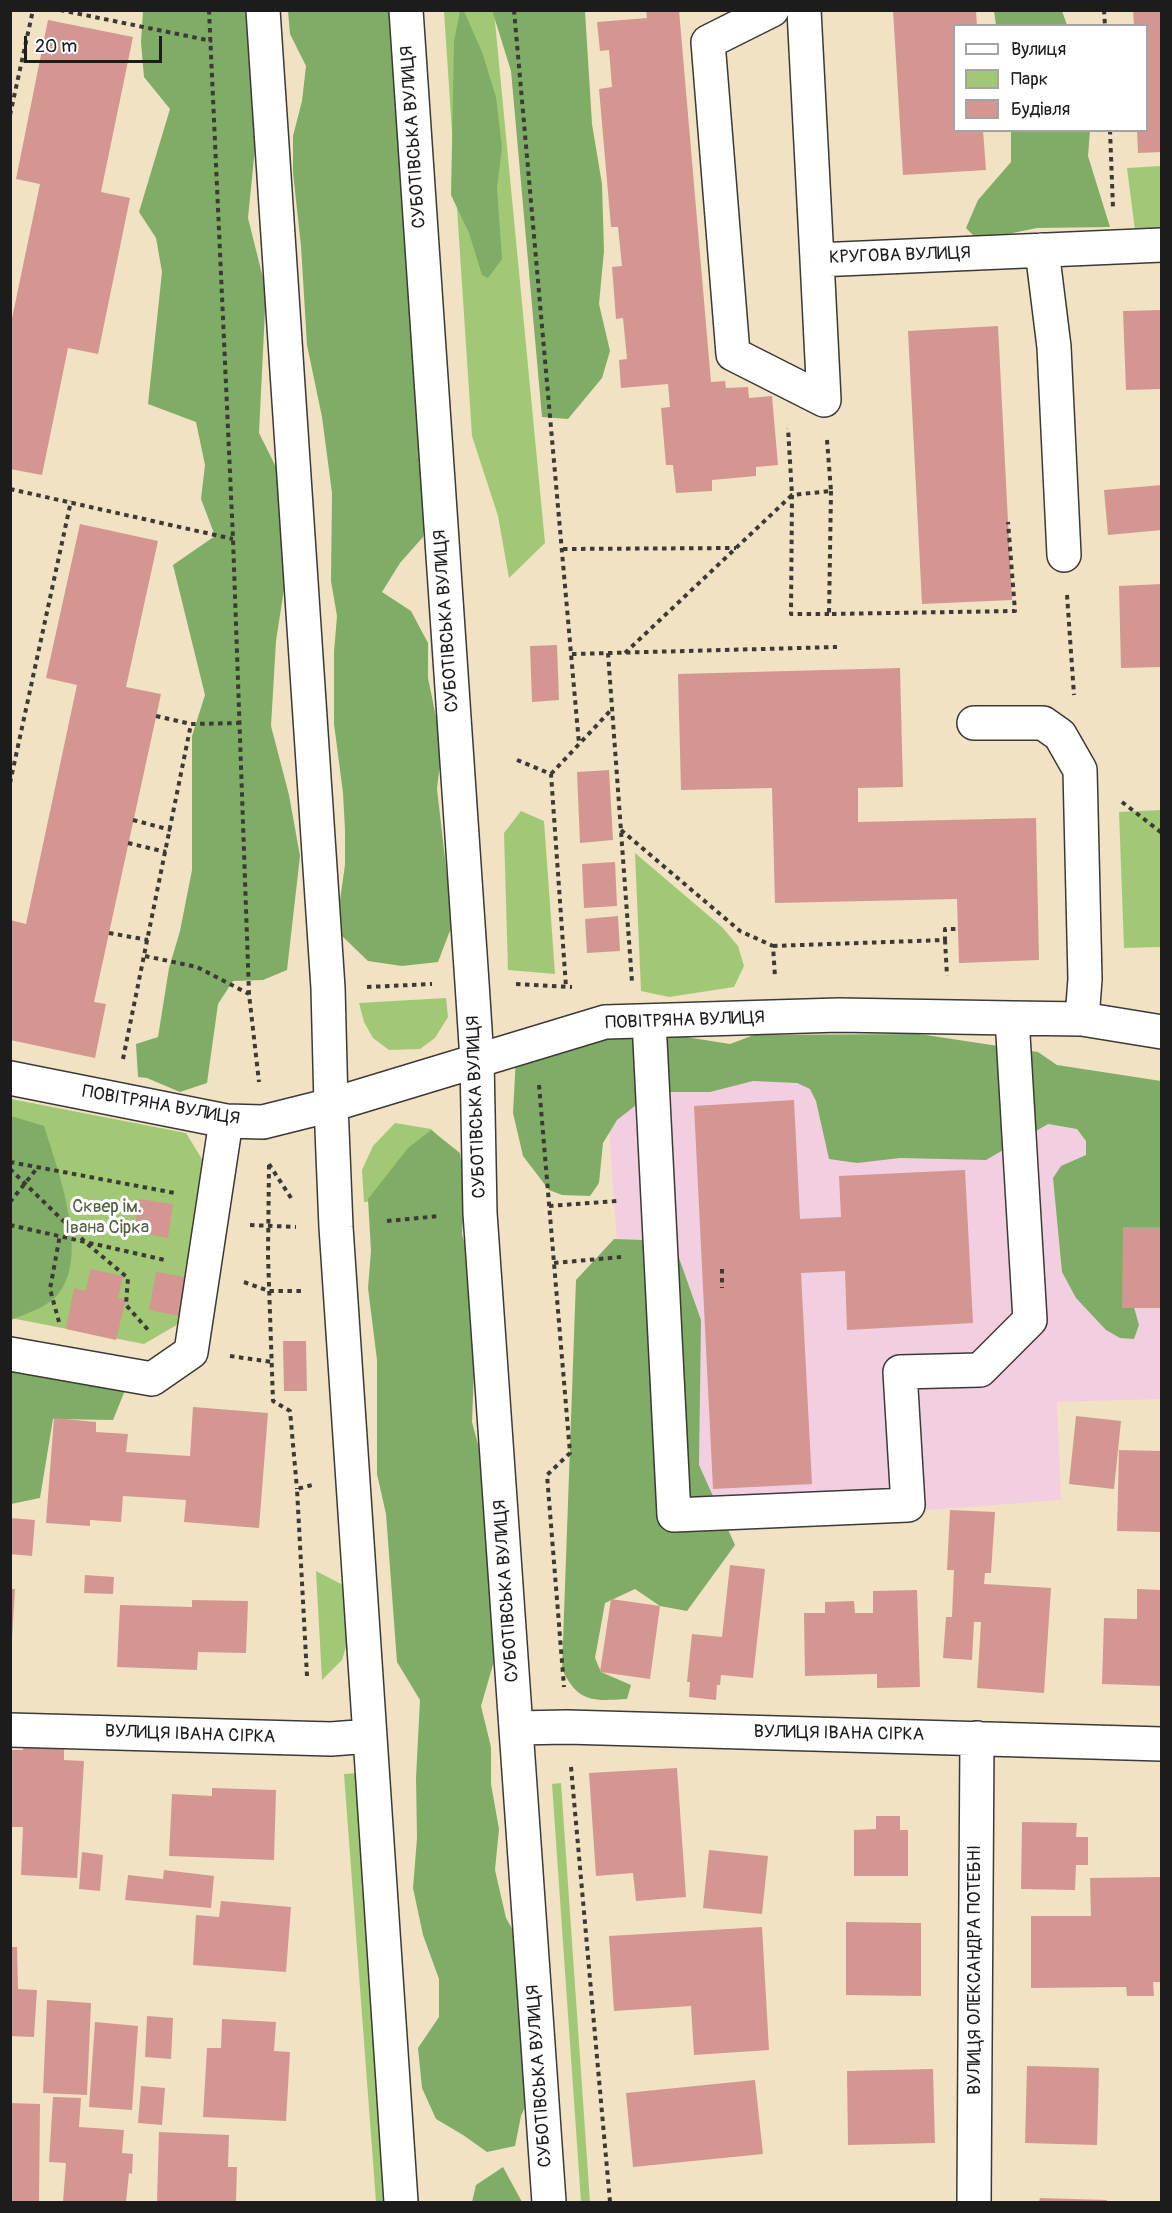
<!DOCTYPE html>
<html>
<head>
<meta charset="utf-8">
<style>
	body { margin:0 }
	#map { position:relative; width:1172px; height:2213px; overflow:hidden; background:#f1e2c4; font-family:Pangolin,sans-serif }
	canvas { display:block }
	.frame { position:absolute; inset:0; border:12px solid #1c1c1c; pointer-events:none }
	.legend { position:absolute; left:953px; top:24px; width:195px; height:108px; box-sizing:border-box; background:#fff; border:2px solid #a4a4a4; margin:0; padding:8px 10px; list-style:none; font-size:18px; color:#1c1c1c }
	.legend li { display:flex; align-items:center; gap:12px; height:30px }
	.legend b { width:30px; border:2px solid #a4a4a4 }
	.scale { position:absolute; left:24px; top:36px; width:138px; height:27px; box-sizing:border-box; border:3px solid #1c1c1c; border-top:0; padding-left:8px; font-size:18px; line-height:21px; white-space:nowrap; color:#1c1c1c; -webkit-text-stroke:4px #fff; paint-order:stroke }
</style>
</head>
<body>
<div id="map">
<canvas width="1172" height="2213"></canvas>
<div class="frame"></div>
<ul class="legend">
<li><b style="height:8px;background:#fff"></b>Вулиця</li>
<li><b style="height:16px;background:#a1c975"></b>Парк</li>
<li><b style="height:16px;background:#d49691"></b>Будівля</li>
</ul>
<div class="scale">20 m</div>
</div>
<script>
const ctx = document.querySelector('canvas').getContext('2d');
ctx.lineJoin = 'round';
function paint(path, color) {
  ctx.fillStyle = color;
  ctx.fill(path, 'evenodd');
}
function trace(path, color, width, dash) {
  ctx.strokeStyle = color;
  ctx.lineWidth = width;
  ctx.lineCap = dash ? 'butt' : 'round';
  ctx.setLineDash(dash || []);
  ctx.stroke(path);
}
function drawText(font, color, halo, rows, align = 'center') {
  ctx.font = font + ' Pangolin,sans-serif';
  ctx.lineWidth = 6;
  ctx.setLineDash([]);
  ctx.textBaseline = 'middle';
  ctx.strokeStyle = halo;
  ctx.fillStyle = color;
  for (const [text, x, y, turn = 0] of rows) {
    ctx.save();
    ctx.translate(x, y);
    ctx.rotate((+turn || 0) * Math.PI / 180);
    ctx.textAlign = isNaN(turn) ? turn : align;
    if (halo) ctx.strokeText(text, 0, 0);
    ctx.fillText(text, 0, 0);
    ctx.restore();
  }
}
const built = new Path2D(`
	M1040,1063l121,18v318l-104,3 4,98 -424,32 -32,-460z`);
const green = new Path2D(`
	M444,11h50l51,532 -36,35 -11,-62 -26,-80z
	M1161,166v66l-26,-2 -8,-62z
	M1161,810v137l-37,1 -5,-136z
	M521,811l23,10 11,153 -47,-4 -4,-137z
	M635,853l87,74 16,19 6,20 -10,21 -65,10 -28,-6z
	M446,998l2,19 -13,21 -15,11 -31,1 -16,-12 -9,-16 -5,-19z
	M11,1099l175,34 25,41 -24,145 -43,25 -133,-26z
	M395,1123l36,6 19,18 14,48 -100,7 -2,-32 11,-24z
	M316,1571l29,15 4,51 -7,23 -20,20z
	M358,1773l31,429h-13l-32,-428z
	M561,1783l29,419h-9l-29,-418z`);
const forest = new Path2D(`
	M492,10l93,1 7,113 10,60 2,67 -5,53 11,47 -8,27 -34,41 -26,-2 -31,-346z
	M143,11h103l10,127 -8,80 18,72 -7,143 20,40 13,64 -16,104 -5,85 18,69 11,61 -13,114 -24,10 -30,1 -15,23 -11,79 -27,9 -33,-14 -9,-1 -2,-33 22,-7 11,-69 11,-37 12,-61v-134l13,-41 -32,-130 42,-29 -14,-37 4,-34 -9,-43 -48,-18 14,-132 -6,-34 -17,-26 31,-103 -26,-32 -3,-35z
	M288,11h108l16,288 -1,36 5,35 12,133 -5,34 -23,26 -18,29 29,19 17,32v35l14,68 -5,43 12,104 2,35 -13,34 -36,4 -34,-5 -26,-25 -2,-36 5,-35v-35l-2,-37 -9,-69v-72l3,-36 -6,-35 1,-88 -10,-76 -15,-72 -6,-99 -8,-73v-37l9,-35 4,-35 -16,-32z
	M460,11h4l18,41 14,45 6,50 -5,41 5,71 -14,19 -6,-3 -13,-42 -18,-38 3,-154z
	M994,11h68l5,14h-71z
	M1011,131h79l-2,25 22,71 -73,1 -59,12 -12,-12 12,-28 33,-38z
	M572,1019l158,25 24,-9 165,-1 119,18 19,13 104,16v158l-33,47 11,39 -5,14 -14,-1 -14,-8 -30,-32 -14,-26 -9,-94 8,-12 25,-11v-14l-9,-12 -29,-5 -62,36 -86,-2 -43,5 -28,-4 -13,-58 -6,-12 -13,-6 -44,-2 -43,11h-42l-28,10 -23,18 -14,23 -4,40 -9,13 -28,-1 -13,-5 -26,-34 -10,-43 3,-56z
	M11,1116l33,10c13,42 46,128 15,167 -12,15 -32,20 -48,27z
	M431,1130l29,23 5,37 -3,44 8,30 5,79 -3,79 19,71 8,151 -18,62 10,41v37l8,45 -4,41 11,48 17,30 6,149 -8,19 -6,30 -28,6 -24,-17 -27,-16 -14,-31 -4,-40 21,-31v-38l-16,-44 -10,-47 4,-50 -1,-60 4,-78 -23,-38 -11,-148 -9,-40v-114l-9,-72 3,-37 -3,-52 40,-51z
	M614,1239l59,2 28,79 -2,145 36,80 -48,66 -27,-5 -25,-17 -30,14 -10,55 6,14 30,13 -4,14c-34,2 -49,4 -65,-30l14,-389z
	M11,1360l117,23 -15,37 -60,-1 -13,79 -29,6z
	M503,2167l19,35h-50l4,-17z`);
const building = new Path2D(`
	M646,10h33l32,372 14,-1 1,7 22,-1 1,11 23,-2 6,69 -22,2v9l-44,4v11l-36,2 -3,-28h-7l-5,-57 9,-1 -2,-23 -47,4 -2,-28 8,-1 -4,-41 -7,1 -4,-52 10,-1 -4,-39h-7l-12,-138 13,-2 -3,-37 -9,1 -3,-29 50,-4z
	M893,10h83l1,16h-23v104h29l3,40 -83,5z
	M1133,10h29v142l-24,1 -1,-23h9v-104h-12z
	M48,20l85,17 -32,155 29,6 -32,156 -30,-6 -26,127 -32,-6v-141l30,-144 -24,-5z
	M1162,310v79l-36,1 -3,-79z
	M998,326l14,274 -90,4 -14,-273z
	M1162,485v45l-54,5 -4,-45z
	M80,524l78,17 -32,146 35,7 -67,308 12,2 -11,54 -85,-18v-120l16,4 51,-239 -31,-7z
	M1162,584v83l-41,1 -2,-82z
	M557,645l2,55 -27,2 -2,-56z
	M900,668l3,119 -45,1v34l178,-4 3,142 -80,3 -2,-64 -182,4 -3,-115 -91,2 -3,-116z
	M609,770l4,70 -33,3 -3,-71z
	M615,862l2,44 -33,2 -2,-44z
	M618,916l2,35 -33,2 -2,-34z
	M794,1100l6,119 41,-2 -2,-41 126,-6 8,153 -126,7 -2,-59 -44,2 11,211 -99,5 -19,-383z
	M139,1199l34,5 -5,34 -34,-6z
	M1123,1227h39v81h-40z
	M90,1269l33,7 -5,22 8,1 -10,41 -50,-11 8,-41 12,3z
	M156,1272l30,5 -7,39 -30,-6z
	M283,1341h23l1,50h-23z
	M193,1407l75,6 -9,115 -75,-6 2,-22 -63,-4 -2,26 -31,-2v6l-44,-3 8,-105 42,4v10l32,2 -2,18 64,4z
	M1076,1416l45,5 -7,68 -45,-5z
	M1119,1450l43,1v81l-45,-1z
	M950,1510l45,2 -4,61h-6l-1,11 67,4 -7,105 -67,-5 4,-66h-7l-2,38 -29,-2 3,-41h6l2,-47h-7z
	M10,1518l25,2 -3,36 -22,-2z
	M730,1565l35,4 -12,109 -32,-3 -1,10h-3l-1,15 -27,-3 1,-15h-3l5,-48 30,3z
	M85,1575l29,2 -1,17 -29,-1z
	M10,1589h5l-3,49h-2z
	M1137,1589l25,1v96l-60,-2 2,-66 33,1z
	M917,1590l3,97 -43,1v-14l-72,2 -1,-63h21v-11l29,-1 1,12h18v-22z
	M611,1599l49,7 -10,73 -50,-7z
	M192,1600l56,1 -2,52 -48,-1 -1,18 -80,-3 3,-62 72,2z
	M23,1746l41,2v12l20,1 -7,117 -56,-3 2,-48h-13v-77h13z
	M677,1768l9,129 -50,4 -3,-28 -37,3 -7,-103z
	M212,1788l64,2 -2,70 -105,-4 3,-62 40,2z
	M876,1816h24v14h8v46h-54v-46l22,-1z
	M1022,1822l55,1 -1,14h12v28h-12l-1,25 -54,-1z
	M709,1850l59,6 -6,58 -59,-6z
	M82,1852l21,3 -3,36 -21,-2z
	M164,1870l50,6 -3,32 -86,-8 3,-25 35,4z
	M1162,1877v105h-9l1,14h-27l-1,-9 -95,1v-72h60l-1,-38z
	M221,1901l70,6 -5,65 -93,-7 3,-50 23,2z
	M846,1922l75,1v73l-75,-1z
	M762,1927l7,123 -75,5 -3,-49 -77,5 -5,-75z
	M10,1947h7l1,42 19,1 -3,47 -24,-1z
	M47,2000l44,3 -4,92 -44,-2z
	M147,2016l26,2 -2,41 -26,-2z
	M222,2019l54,3 -2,29 16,1 -4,69 -83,-4 4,-69h14z
	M95,2022l43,4 -6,84 -43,-3z
	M1027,2066l72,2 -2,77 -72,-2z
	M933,2069l2,74 -87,2 -1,-74z
	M755,2080l8,74 -130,13 -7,-74z
	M141,2086l24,2 -3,37 -24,-2z
	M53,2097l28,1 -2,29 45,3 -2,23 11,1 -1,20 -3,-1 -3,29h-63l3,-39 -17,-1z
	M10,2103l30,1 -1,98h-29z
	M159,2132l70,3 -1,32h9l-1,35h-79z
	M1040,2198l67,2v2h-68z`);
const path = new Path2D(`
	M60,10l152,31
	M209,10l24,529 16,455 10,88
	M514,10l65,734
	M1104,10l1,16
	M10,115l23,-105
	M1110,130l3,78
	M827,440l4,51 -39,4 -1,119h38
	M10,489l223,50
	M831,491l-2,123 186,-3 -7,-89
	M563,549l173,-1
	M1067,595l7,100
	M608,653l24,329
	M625,653l167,-158 -4,-67
	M572,654l265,-7
	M156,716l35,8 49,-1
	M517,760l34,14 15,213
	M551,774l61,-65
	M10,783l61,-282
	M1122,802l40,31
	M133,820l38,10
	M621,830l119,101 33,15 2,31
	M128,843l38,9
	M109,933l39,7
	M945,940l2,36
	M773,946l172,-6v-11h13
	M145,956l52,11 52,27
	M516,984l56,3
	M367,987l65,-3
	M123,1059l68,-335
	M539,1085l31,368 -23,22 17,212
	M10,1162l165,31
	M269,1164l24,37
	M269,1165l-1,91 5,145 17,10 7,78
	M10,1169l75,73 43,36 -2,27 23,26
	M10,1202l28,-35
	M549,1206l68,-5
	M387,1221l53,-5
	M10,1225l155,35
	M250,1225l46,2
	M554,1263l67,-6
	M722,1269v19
	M244,1282l25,9h32
	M59,1322l-9,-33 10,-54
	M230,1356l42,6
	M307,1676l-10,-187 15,-4
	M571,1767l39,435`);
const minor = new Path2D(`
	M263,10l65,978 3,117 5,122 65,975
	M406,10l66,973 5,77 3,153 69,989
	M772,10l-64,32 25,312 91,46 -7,-140
	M804,10l13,250 345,-15
	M1042,250l12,97 10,208
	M974,723h69l17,12 20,35 5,209 -3,40
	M649,1021l25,494 234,-10 -8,-133 80,-2 50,-50 -18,-302
	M10,1078l216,43 37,1 68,-17 274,-83 234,-7 173,3 70,1 80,13
	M10,1354l142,25 39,-27 35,-231
	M517,1728l50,-1 595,17
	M10,1730l321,9 39,-3
	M974,2202l3,-464`);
const streetNames = [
	["СУБОТІВСЬКА ВУЛИЦЯ",414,137,-94],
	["КРУГОВА ВУЛИЦЯ",900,256,-2],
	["СУБОТІВСЬКА ВУЛИЦЯ",447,621,-94],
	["ПОВІТРЯНА ВУЛИЦЯ",685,1021,-2],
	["ПОВІТРЯНА ВУЛИЦЯ",161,1106,10],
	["СУБОТІВСЬКА ВУЛИЦЯ",477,1107,-92],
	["СУБОТІВСЬКА ВУЛИЦЯ",507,1591,-94],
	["ВУЛИЦЯ ІВАНА СІРКА",839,1734,1],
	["ВУЛИЦЯ ІВАНА СІРКА",190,1735,2],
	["ВУЛИЦЯ ОЛЕКСАНДРА ПОТЕБНІ",975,1970,-90],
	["СУБОТІВСЬКА ВУЛИЦЯ",540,2076,-94]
];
const parkNames = [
	["Сквер ім.",107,1207],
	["Івана Сірка",107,1228]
];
paint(built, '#f2cfe0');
paint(green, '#a1c975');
paint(forest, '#80ad66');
paint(building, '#d49691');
trace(minor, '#3c3a35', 36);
trace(path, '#3c3a35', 4, [4.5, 4.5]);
trace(minor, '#fff', 33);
drawText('18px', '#1c1c1c', '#fff', streetNames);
drawText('18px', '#516140', '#fff', parkNames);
</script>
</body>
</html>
